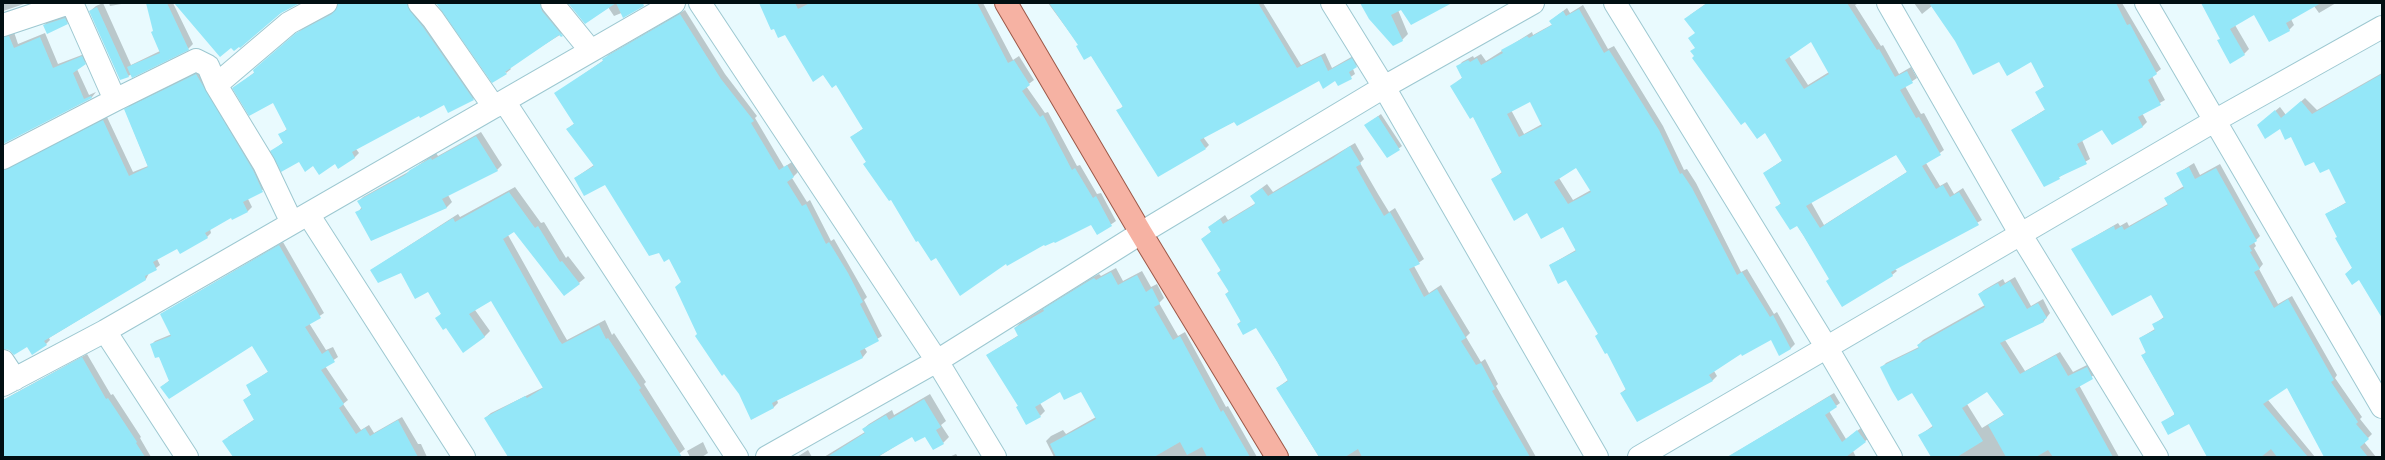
<!DOCTYPE html>
<html>
<head>
<meta charset="utf-8">
<style>
	body { margin:0 }
	#map { position:relative; width:2385px; height:460px; overflow:hidden; background:#e9fafe; font-family:"Source Serif 4",serif }
	canvas { display:block }
	.frame { position:absolute; inset:0; border:4px solid #010f12; pointer-events:none }
</style>
</head>
<body>
<div id="map">
<canvas width="2385" height="460"></canvas>
<div class="frame"></div>
</div>
<script>
const ctx = document.querySelector('canvas').getContext('2d');
ctx.lineJoin = 'round';
function paint(path, color) {
  ctx.fillStyle = color;
  ctx.fill(path, 'evenodd');
}
function trace(path, color, width, dash) {
  ctx.strokeStyle = color;
  ctx.lineWidth = width;
  ctx.lineCap = dash ? 'butt' : 'round';
  ctx.setLineDash(dash || []);
  ctx.stroke(path);
}
const shadow = new Path2D(`
	M3,3h24l-24,8z
	M103,3l28,62 29,-14 -13,-48h26l20,41 -5,5 -60,27 -38,-65 6,-5z
	M109,3h18l-17,3z
	M338,3h75l65,92 -5,4 -29,5 -25,11 -63,34 3,4 -5,5 -18,5 -22,2 -42,-14 12,-9 -4,-7 7,-6 -14,-28 -39,-13 21,-16 4,-6 43,-37 36,-21z
	M437,3h109l20,28 -57,36 2,2 -5,4z
	M569,3h77l-32,13 -6,-9z
	M760,3h223l30,57 6,-4 15,24 -8,6 19,27 3,-1 29,54 3,-1 17,29 4,-1 15,28 -19,13 -6,-10 -46,19 -38,20 -70,-6 -73,-93 3,-3 -16,-24 13,-9 -27,-44 -14,-10z
	M1048,3h215l38,62 24,-12 7,15 23,-13 5,7 -7,7 2,5 -16,11 -4,-5h-16l-116,57 6,8 -3,3 -88,-37 5,-5 -32,-51 -12,-10z
	M1366,3h86l-54,7 10,24 -6,6z
	M1707,3h152l-4,2 26,41 2,-1 16,29 12,-7 6,11 -12,8 16,28 3,-1 20,37 -18,13 14,23 7,-4 7,12 9,-6 19,32 -87,49 2,2 -5,4 -62,3 -33,-53 -20,-18 4,-4 -17,-30 19,-13 -18,-28 -70,-76 1,-23 -6,-18zM1812,40l17,32 -21,13 -19,-29zM1897,154l10,18 -83,53 -13,-23z
	M1914,3h208l39,66 -9,7 13,24 -23,13 5,9 -4,4 -31,18 -9,-16 -21,12 8,19 -46,27 -32,-56 34,-21 -10,-17 9,-6 -14,-25 -32,-1 -43,-20 -24,-34 -10,8z
	M2203,3h133l-17,10 -5,-7 -23,13 3,6 -5,5 -35,-17 -19,12 14,24 -5,5 -26,-13 3,-3z
	M1583,5l25,44 6,-3 49,80 21,44 3,-1 9,14 45,89 6,-3 27,45 3,-2 18,32 -5,5 -19,-10 -30,14 -27,18 3,5 -4,4 -92,13 5,-4 -18,-37 -12,-16 3,-3 -32,-54 -17,-14 26,-15 -12,-25 -36,-13 -35,-33 9,-7 -29,-56 -21,-30 11,-9 -5,-10 4,-5 11,-6 1,2 7,-4 5,7 46,-29 1,3 20,-11 -3,-3 17,-13 3,5zM1530,100l12,24 -18,10 -13,-24zM1576,167l15,23 -18,10 -14,-22z
	M685,10l40,64 32,42 -2,2 29,49 8,-5 6,10 -6,6 15,24 3,-2 21,41 3,-2 33,58 -3,3 18,36 -18,11 3,5 -4,5 -86,43 1,3 -4,4 -22,12 -12,-26 -42,-59 -16,-52 -12,-24 -65,-74 -30,-6 19,-13 -27,-36 8,-6 -19,-30 48,-33 4,-5z
	M71,12l2,5 -6,6 -23,2 6,-6z
	M3,31l11,1 4,12 27,-11 13,31 29,-11 2,6 -12,10 12,26 7,-3 -4,5 -89,46z
	M201,70l66,117 -19,12 4,8 -4,4 -17,5 -21,13 1,4 -4,4 -29,10 -21,12 3,6 -11,8 -3,6 -97,59 1,2 -4,4 -43,5v-184h11l93,-48 26,55 15,-6 -23,-56 5,-5z
	M2382,73v230l-23,-24 -13,-5 7,-7 -27,-53 21,-12 -17,-34 -15,-7 -23,-25 -11,-8 -18,-7 17,-14 6,8 19,-17 12,12z
	M1381,114l21,32 -14,11 -22,-32z
	M481,132l21,33 -5,5 -49,25 4,7 -5,5 -75,33 -15,-27 5,-6 -3,-6 4,-4 47,-26 26,-18 2,3z
	M1355,143l9,16 -4,4 18,31 11,18 6,-4 29,51 -10,7 15,27 12,-8 29,48 -4,4 15,25 4,-3 13,25 -2,2 40,71h-217l-42,-69 11,-8 -31,-53 -19,-3 3,-3 -15,-27 3,-3 -11,-18 3,-3 -19,-31 10,-8 -3,-4 16,-12 3,5 28,-17 -5,-7 16,-12 6,8z
	M2194,163l6,12 20,-11 40,72 -6,6 2,4 -2,2 9,16 -4,5 19,35 14,-8 45,79 -2,3 27,39 -2,2 12,15 -8,8 12,15h-51l-38,-70 -19,13 47,57h-107l-18,-35h-27l12,-8 -33,-58 5,-5 -7,-13 15,-9 -2,-4 11,-8 -13,-24 -78,-44 45,-26 2,3 7,-4 2,4 39,-22 -3,-6 19,-12 -6,-13z
	M515,187l26,36 3,-1 22,36 2,-2 17,22 -21,17 -50,-64 -6,4 56,100 3,5 38,-20 7,15 2,-2 32,49 -2,2 41,65 -10,8h-166l-24,-39 6,-5 53,-26 -52,-88 -17,11 15,21 -6,6 -37,-10 -10,-9 5,-5 -14,-23 -27,-19 -30,-1 87,-56 2,3z
	M283,242l41,71 -15,10 17,27 7,-3 5,10 -13,9 23,34 -5,4 18,26 8,-5 5,8 28,-16 16,27h3l6,13h-192l-7,-20 27,-18 -11,-19 8,-6 -5,-8 22,-15 -17,-26 -91,42 9,-7 -11,-24 -8,-11 4,-4 17,-7 -11,-20z
	M1116,268l7,13 19,-10 9,16 6,-3 7,14 -5,5 19,33 7,-4 41,75 2,-1 29,51h-203l-8,-16 5,-5 12,-6 3,4 30,-17 -15,-27 -21,1 -20,12 5,8 -5,5 -23,-9 2,-2 -32,-50 32,-20 -4,-7 5,-5 73,-46 6,-3 2,2z
	M2015,277l16,29 12,-7 7,14 -6,8 -39,19 20,31 35,-19 13,20 18,-9 6,10 -18,12 40,72h-181l-18,-22 14,-10 -21,-33 -32,-24 5,-5 33,-16 -1,-2 5,-5 62,-35 -6,-11 5,-4 19,-11 2,4zM1988,390l17,24 -23,14 -15,-24z
	M87,354l24,41 2,-1 28,43 -1,1 11,19h-148v-57z
	M1834,393l6,10 -11,8 17,28 15,-11 8,10 -16,13 3,6h-128z
	M930,394l16,27 -5,4 8,12 -6,6 -18,-8h-12l-35,22h-54l41,-25 -2,-3 6,-5 23,-14 2,5z
	M703,442l5,11 -6,4h-12l-3,-6z
	M808,450l4,7h-15z
	M956,454l2,3h-9z`);
const building = new Path2D(`
	M146,3h21l22,47 -57,28 -5,-11 33,-14 -9,-21 2,-1z
	M174,3h126l-19,10 -41,35 -1,-1 -5,4 -3,-3 -11,9z
	M338,3h69l3,8 13,16 51,73 -26,13 -4,-8 -24,13 -1,-2 -67,36 3,6 -17,11 -3,-5 -16,11 -6,-9 -8,6 -6,-10 -18,10 -11,-21 13,-8 -5,-9 9,-4 -14,-27 -24,13 -17,-28 22,-15 -1,-3 43,-37 36,-19z
	M436,3h104l2,8 21,25 -2,1 -2,-2 -54,37 2,2 -15,9z
	M568,3h48l-31,21z
	M616,3h27l1,3 -21,12z
	M759,3h36l3,6 12,-6h167l31,60 6,-3 16,25 -8,6 18,26 3,-2 29,55 3,-2 18,30 3,-2 16,30 -15,9 -6,-10 -36,18 -1,-1 -9,4 -1,-1 -37,21 -1,-2 -46,32 -24,-38 -5,3 -13,-20 -2,1 -25,-42 -2,1 -26,-37 3,-2 -16,-25 13,-8 -27,-44 -4,3 -9,-13 -10,7 -28,-47 -7,3 -4,-9 -3,1z
	M1049,3h209l39,65 24,-12 7,15 24,-13 5,9 -8,5 3,7 -14,7 -3,-5 -12,8 -4,-8 -82,45 -3,-4 -34,18 6,9 -48,28 -42,-67 7,-3 -32,-51 -7,4 -8,-14 2,-1z
	M1360,3h92l-41,22 -10,-15 -10,5 12,26 -10,5 -24,-27z
	M1707,3h140l30,47 2,-1 16,28 12,-6 6,12 -13,7 16,28 3,-1 22,38 -19,11 14,23 7,-4 7,12 9,-5 20,33 -88,47 2,4 -51,31 -16,-26 3,-2 -26,-44 -6,-9 -7,4 -15,-23 6,-3 -18,-31 19,-12 -17,-28 -8,6 -12,-17 -4,3 -49,-67 2,-2 -4,-5 5,-3 -7,-10 7,-5 -11,-14zM1811,42l18,32 -25,15 -19,-29zM1896,155l11,17 -87,56 -14,-22z
	M1929,3h187l11,22 3,-1 27,50 -9,6 13,25 -23,12 5,10 -31,18 -10,-15 -25,14 10,20 -28,13 1,2 -16,8 -33,-57 34,-20 -10,-18 9,-5 -13,-25 -24,14 -8,-14 -26,13 -18,-34z
	M2201,3h120l-35,20 4,8 -21,11 -15,-27 -24,14 15,26 -15,9 -13,-24 3,-1z
	M97,7l32,70 -9,3 -31,-69z
	M1579,9l25,44 5,-3 50,80 21,44 2,-1 10,15 45,87 5,-3 28,45 3,-2 18,34 -12,7 -8,-16 -29,16 -1,-2 -32,21 4,6 -76,41 -17,-29 6,-3 -19,-37 -2,1 -10,-18 3,-2 -32,-54 -8,4 -9,-19 27,-14 -13,-24 -22,12 -14,-26 -13,8 -23,-42 11,-6 -29,-56 -3,2 -20,-33 12,-8 -6,-12 12,-6 2,2 7,-4 4,7 22,-12 -2,-3 26,-14 2,2 23,-13 -3,-4 14,-10 3,5zM1530,102l12,24 -23,11 -12,-23zM1576,168l15,24 -23,12 -14,-22z
	M680,14l41,65 33,42 -3,2 28,47 8,-5 7,12 -7,5 15,24 4,-2 20,40 3,-2 19,31 15,29 -3,2 19,37 -19,10 3,7 -91,45 2,5 -23,12 -12,-26 -15,-20 -2,2 -27,-40 2,-2 -22,-47 6,-5 -12,-23 -5,3 -5,-9 -10,3 -44,-71 -21,11 -10,-18 20,-12 -28,-37 8,-5 -20,-31 49,-32 -1,-2z
	M65,18l3,6 -21,10 -4,-9z
	M9,36l5,12 26,-11 13,31 29,-12 4,8 -13,9 11,26 7,-3 1,2 -89,46v-107z
	M196,74l57,96 10,22 -20,10 5,10 -16,8 -1,-2 -26,15 3,5 -28,16 -3,-5 -24,13 4,8 -12,6 1,4 -102,61 3,4 -15,10 -5,-8 -13,8 -5,-5 -6,-1v-179l100,-50 26,56 19,-9 -24,-58z
	M2382,74v244l-23,-38 -7,5 -7,-11 7,-6 -17,-30 2,-1 -12,-23 21,-11 -17,-34 -9,4 -6,-11 -9,4 -14,-29 -6,3 -5,-11 -15,10 -8,-14 18,-15 6,8 20,-17 11,13z
	M1378,116l22,34 -13,8 -23,-33z
	M476,136l22,35 -56,28 5,9 -76,33 -16,-29 7,-3 -5,-8 48,-26 5,-5 21,-12 1,2z
	M1350,146l11,18 -5,3 18,32 10,17 6,-4 30,52 -11,5 15,28 13,-8 29,49 -5,3 15,24 5,-2 14,26 -3,2 38,66h-168l-4,-8 -13,8h-26l-43,-69 12,-7 -10,-18 -22,-35 -13,7 -6,-11 4,-2 -16,-28 4,-2 -12,-19 4,-2 -20,-32 10,-7 -3,-5 12,-8 3,5 31,-19 1,-2 -5,-7 12,-8 6,8 65,-38z
	M2189,167l6,12 21,-11 41,73 -8,5 3,5 -2,1 10,17 -6,3 20,36 14,-9 46,81 -3,2 27,40 -2,2 13,15 -9,8 8,10h-44l-37,-69 -24,16 45,53h-31l-6,-8 -10,8h-54l-18,-33 -21,11 -7,-13 13,-7v-2l-33,-58 5,-2 -7,-15 16,-8 -3,-6 12,-6 -13,-23 -39,21 -41,-67 43,-23 1,4 7,-4 2,4 44,-25 -4,-7 20,-10 -8,-15z
	M509,192l26,36 3,-2 22,36 2,-1 18,23 -16,12 -50,-64 -11,7 56,101 3,4 37,-19 7,14 2,-1 33,50 -2,2 43,67h-174l-24,-39 41,-22 2,2 16,-10 -52,-87 -22,13 16,23 -22,16 -17,-25 -3,2 -8,-12 6,-4 -13,-22 -13,7 -14,-26 -23,10 -8,-13 83,-52 2,4z
	M279,245l42,73 -16,9 17,27 6,-4 7,12 -14,8 23,34 -5,4 17,26 9,-6 5,8 28,-16 20,37h-185l-11,-16 32,-21 -11,-20 8,-5 -5,-10 22,-13 -16,-26 -83,53 -9,-12 9,-6 -10,-24 -4,1 -5,-14 21,-8 -11,-22z
	M1111,272l7,13 19,-10 9,17 6,-4 8,16 -6,3 19,33 7,-4 41,76 2,-2 27,47h-43l-5,-10 -15,8 -7,-13 -26,15h-98l-6,-13 46,-25 -15,-27 -17,8 -4,-8 -25,15 6,10 -15,8 -10,-18 2,-1 -32,-51 32,-19 -4,-8 30,-17 -1,-2 44,-27 7,-4 2,2z
	M2010,281l17,28 11,-6 9,15 -4,2 1,2 -44,21 20,31 36,-19 12,21 19,-9 6,12 -18,10 38,68h-60l-5,-7 -12,7h-30l-18,-32 16,-10 -17,-23 -25,16 21,33 -26,16h-26l-13,-22 15,-8 -21,-34 -14,8 -6,-10 -12,-24 39,-19 -2,-3 68,-38 -7,-13 20,-11 2,4z
	M82,357l24,42 2,-1 29,44 -1,1 9,14h-142v-57z
	M1830,396l7,11 -12,8 17,27 15,-12 9,12 -20,15h-119z
	M924,399l17,28 -5,3 8,14 -11,6 -8,-13 -10,5 -3,-5 -35,20h-50l38,-24 -3,-4 24,-14 3,5z`);
const minor = new Path2D(`
	M72,3l43,97
	M419,3l14,16 61,88
	M552,3l39,48
	M700,3l237,358 58,96
	M1332,3l52,84 213,370
	M1615,3l212,345 64,109
	M1888,3l133,232 136,222
	M2146,3l236,404
	M3,25l66,-22
	M216,85l73,-62 37,-20
	M504,101l233,356
	M3,158l112,-58 81,-40 12,6 8,19 48,79 28,59
	M308,214l156,243
	M105,331l82,126
	M3,361l12,18
	M3,385l102,-54 569,-328
	M767,457l170,-96 204,-128 243,-146 149,-84
	M1639,457l577,-337 166,-93`);
const major = new Path2D(`
	M1006,3l135,230 136,224`);
paint(shadow, '#0003');
paint(building, '#94e7f8');
trace(minor, '#9dc8d1', 24);
trace(major, '#9c5848', 24);
trace(minor, '#fff', 22);
trace(major, '#f6b2a3', 22);
</script>
</body>
</html>
